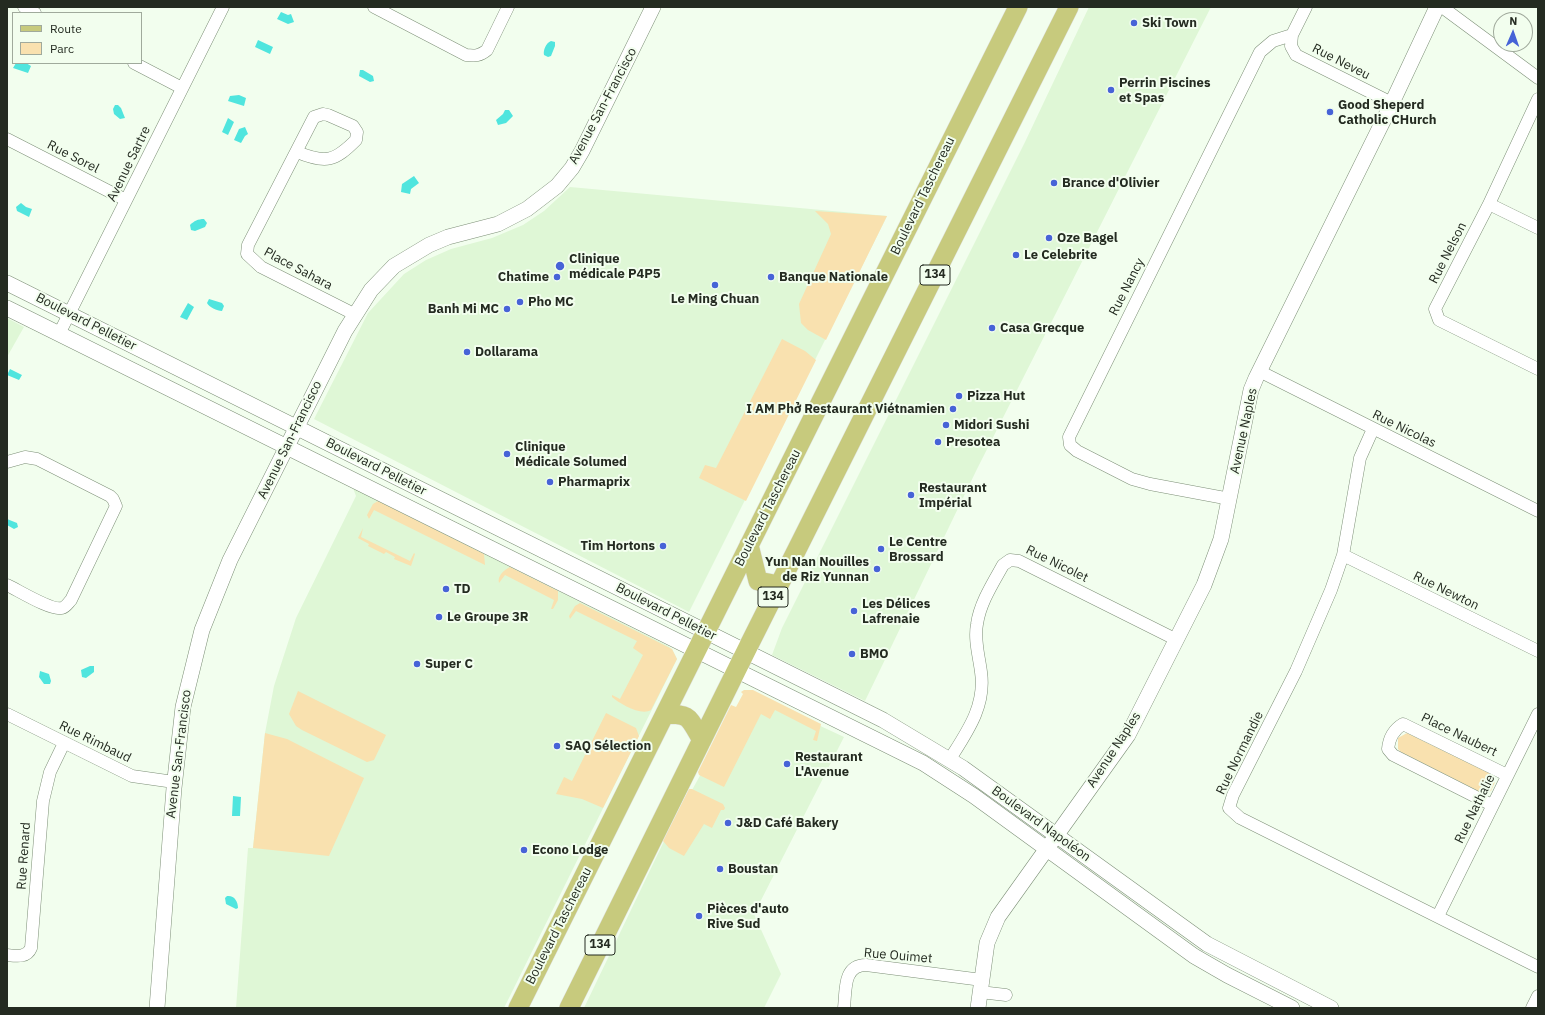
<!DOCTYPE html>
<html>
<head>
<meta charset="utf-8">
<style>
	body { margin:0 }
	#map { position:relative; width:1545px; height:1015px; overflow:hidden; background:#f2feee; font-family:"IBM Plex Sans",sans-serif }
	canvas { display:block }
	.frame { position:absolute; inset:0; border:8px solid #242b21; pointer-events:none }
	.legend { position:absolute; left:12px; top:12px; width:130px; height:52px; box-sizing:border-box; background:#f2feee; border:1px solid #a0aa9c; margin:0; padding:5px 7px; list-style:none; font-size:12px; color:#242b21 }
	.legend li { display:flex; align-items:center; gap:8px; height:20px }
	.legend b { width:20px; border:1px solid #a0aa9c }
	.north { position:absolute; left:1493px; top:12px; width:40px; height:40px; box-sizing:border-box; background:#f2feee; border:1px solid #a0aa9c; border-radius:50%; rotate:2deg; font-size:11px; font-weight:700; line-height:16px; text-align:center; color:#242b21 }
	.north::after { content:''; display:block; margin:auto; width:14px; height:18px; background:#4763d7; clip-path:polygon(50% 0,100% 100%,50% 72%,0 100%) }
</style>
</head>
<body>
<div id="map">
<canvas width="1545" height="1015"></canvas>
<div class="frame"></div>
<ul class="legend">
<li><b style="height:5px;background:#c7ca7d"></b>Route</li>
<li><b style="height:11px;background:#f9e1af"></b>Parc</li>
</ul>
<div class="north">N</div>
</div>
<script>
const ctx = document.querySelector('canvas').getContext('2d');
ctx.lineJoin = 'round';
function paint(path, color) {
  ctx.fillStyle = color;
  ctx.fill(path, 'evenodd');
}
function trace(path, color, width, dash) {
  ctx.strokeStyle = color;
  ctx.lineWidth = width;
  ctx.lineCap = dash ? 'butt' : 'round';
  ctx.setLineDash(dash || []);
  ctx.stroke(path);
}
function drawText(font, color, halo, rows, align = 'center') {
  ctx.font = font + ' "IBM Plex Sans",sans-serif';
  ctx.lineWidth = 4;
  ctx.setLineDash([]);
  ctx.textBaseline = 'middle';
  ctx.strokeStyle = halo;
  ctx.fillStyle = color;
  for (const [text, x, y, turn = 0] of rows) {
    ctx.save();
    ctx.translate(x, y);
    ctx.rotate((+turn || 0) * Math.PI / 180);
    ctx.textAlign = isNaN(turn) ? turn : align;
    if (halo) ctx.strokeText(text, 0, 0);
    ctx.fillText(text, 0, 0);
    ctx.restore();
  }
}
const built = new Path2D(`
	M1089,7h122l-234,462 -112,232 -93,-46 10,-27 243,-486z
	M570,187l317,29 -198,396 -375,-193 54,-106 36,-39 22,-14 25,-11 41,-11 31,-13 21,-14z
	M7,318l17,9 -17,30z
	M353,488l315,158 4,3 5,10 -173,349h-268l12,-160h5l12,-115 9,-47 22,-68 60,-122z
	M754,695l90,42 -90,177 27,60 -17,34h-180l81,-169 79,-143z`);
const green = new Path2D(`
	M815,211l72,5 -61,124 -18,-10 -7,-7 -2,-19 32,-70 -3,-10z
	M782,339l23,12 11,9 -70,141 -47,-23 6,-13 11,3z
	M378,501l106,53 1,11 -111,-55 -5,9 -2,-4 6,-11z
	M363,528l-2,9 49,24 4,-8 1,1 -4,12 -17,-7 1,-2 -9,-5 -2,2 -16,-8 1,-2 -11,-6z
	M510,567l48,24v9l-5,9h-2l3,-9 -49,-25 -6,8c-2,-7 5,-13 11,-16z
	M580,603l92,46 5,10 -26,51c-10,6 -31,-6 -39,-13v-2l8,4 23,-44 -10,-7 4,-7 -61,-30 -6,8 -1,-3 6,-10z
	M744,690h9l68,34 -4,17 -4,-1 3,-9 -41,-21 -5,9 -9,-5 -37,73 -25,-12 -1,-3 33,-67 5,2 7,-13 -2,-2z
	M298,691l88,44 -12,25 -7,2 -65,-32 -6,-4 -7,-12z
	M606,713l30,15 3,8 -36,72 -21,-9 -26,-5 8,-17 8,4z
	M265,733l22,6 77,39 -35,78 -76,-8z
	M1407,733l84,41 4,8 -4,9 -5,2 -6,-1 -79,-40 -3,-3v-11z
	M689,789h3l31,15 2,4 -1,2h-3l-9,18 -8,-4 -20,32 -15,-8 -6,-7z`);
const water = new Path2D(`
	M281,12l7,3 3,-1 3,8 -6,2 -11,-5z
	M258,40l15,7 -3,7 -15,-7z
	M551,41l4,1v4l-4,10 -3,1 -4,-2c-1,-5 2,-12 7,-14z
	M16,63h10l5,3 -3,7 -15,-5z
	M360,70h3l10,6 1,5 -4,1 -11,-6z
	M239,95l7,3 -2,8 -16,-5 2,-5z
	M115,105h3l3,3 4,10 -5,1 -6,-5 -1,-5z
	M505,110h4l4,6 -7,7 -8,2 -2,-5 7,-6z
	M228,118l6,4 -6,13 -6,-3z
	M245,127l3,7 -3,2 -4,7 -7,-3 5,-11z
	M414,176l5,7 -8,6 -1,5 -9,-2 1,-8z
	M21,203l5,4 6,2 -3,8 -12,-6 -1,-4z
	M204,219l3,4 -2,4 -10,4 -4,-1 -1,-5c4,-4 8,-6 14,-6z
	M209,299l13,4 2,3 -2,5c-5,0 -13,-4 -15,-8z
	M188,303l6,4 -7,13 -7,-3z
	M10,369l12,6 -3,5 -12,-5z
	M7,519l10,4 1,4 -4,2 -7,-4z
	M90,666h4v6l-8,6 -4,-1 -1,-7z
	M40,671l9,3 2,7 -1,3h-6l-5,-7z
	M233,796l8,1 -1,19h-8z
	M227,896c7,-1 11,5 11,12l-2,1 -10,-5 -1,-6z`);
const minor = new Path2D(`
	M24,7l11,6
	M374,7l92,48c9,1 14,1 21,-5l21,-43
	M1442,7l96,71
	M1292,35l-1,11 5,9 96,48
	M134,63l48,25
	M1538,99l-49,105 -54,105 4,11 99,49
	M7,139l119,61
	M297,152c29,12 38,9 59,-12l1,-8 -4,-6 -25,-11 -5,-1 -9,3 -66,128 -1,9 14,13 93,47
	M1489,204l49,24
	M59,334l164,-327
	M1259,371l279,140
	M1373,429l-13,29 -17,97 -12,35 -35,81 -63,124 -4,13 11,10 298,149
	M7,462l18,-5 12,2 73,37 3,3 3,7 -45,94c-3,3 -5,7 -9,8 -11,3 -44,-18 -55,-23
	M1230,499l-80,-15 -18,-5 -55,-28 -7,-6 -1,-8 191,-385 13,-11 19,-6 14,-28
	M1343,555l195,96
	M7,714l125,62 42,6
	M950,759c17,-27 36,-53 31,-87 -2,-16 -7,-32 -4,-48 3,-21 16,-41 26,-59l7,-5 9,1 158,79
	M1492,805l-99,-50 -5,-6c1,-11 5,-19 15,-25l104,51
	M1438,916l100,-202
	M7,955c9,1 20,3 24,-7l12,-147 7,-29 14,-29
	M980,992l26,3
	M844,1008c2,-18 -1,-43 22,-43l116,15
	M1532,1008l6,-12`);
const tertiary = new Path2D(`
	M7,283l876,437 80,48 244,176 124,64
	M7,308l916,455 51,33 220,160 33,19 65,33
	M157,1008l17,-220 9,-81 19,-77 28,-70 115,-229 26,-41 23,-24 35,-21 19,-8 50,-13 29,-15 30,-23 15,-18 10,-17 71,-144
	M978,1008l9,-65 11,-26 130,-182 76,-150 17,-46 30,-149 5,-12 136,-275 45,-96`);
const primary = new Path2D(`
	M749,545l9,36 21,4
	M665,714c27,0 23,4 37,26
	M518,1008l500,-1001
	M569,1008l181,-365 319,-636`);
const markers = [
	[1134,23,4,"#4763d7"],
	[1111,90,4,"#4763d7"],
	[1330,112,4,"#4763d7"],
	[1054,183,4,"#4763d7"],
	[1049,238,4,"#4763d7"],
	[1016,255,4,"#4763d7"],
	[560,266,5,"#4763d7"],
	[557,277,4,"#4763d7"],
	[771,277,4,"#4763d7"],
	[715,285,4,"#4763d7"],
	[520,302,4,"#4763d7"],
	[507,309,4,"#4763d7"],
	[992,328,4,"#4763d7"],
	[467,352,4,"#4763d7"],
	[959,396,4,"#4763d7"],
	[953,409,4,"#4763d7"],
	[946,425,4,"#4763d7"],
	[938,442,4,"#4763d7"],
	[507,454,4,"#4763d7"],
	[550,482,4,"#4763d7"],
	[911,495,4,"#4763d7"],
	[663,546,4,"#4763d7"],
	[881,549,4,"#4763d7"],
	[877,569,4,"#4763d7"],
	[446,589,4,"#4763d7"],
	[854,611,4,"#4763d7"],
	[439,617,4,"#4763d7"],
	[852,654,4,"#4763d7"],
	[417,664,4,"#4763d7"],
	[557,746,4,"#4763d7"],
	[787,764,4,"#4763d7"],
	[728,823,4,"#4763d7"],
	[524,850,4,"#4763d7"],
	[720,869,4,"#4763d7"],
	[699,916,4,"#4763d7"]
];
const shields = [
	[935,275,30],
	[773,597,30],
	[600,945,30]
];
const shieldNames = [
	["134",935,275],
	["134",773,597],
	["134",600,945]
];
const poiNames = [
	["Ski Town",1142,23],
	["Perrin Piscines",1119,83],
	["et Spas",1119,98],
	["Good Sheperd",1338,105],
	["Catholic CHurch",1338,120],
	["Brance d'Olivier",1062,183],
	["Oze Bagel",1057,238],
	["Le Celebrite",1024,255],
	["Clinique",569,259],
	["médicale P4P5",569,274],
	["Chatime",549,277,"right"],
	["Banque Nationale",779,277],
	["Le Ming Chuan",715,299,"center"],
	["Pho MC",528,302],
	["Banh Mi MC",499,309,"right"],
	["Casa Grecque",1000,328],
	["Dollarama",475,352],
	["Pizza Hut",967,396],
	["I AM Phở Restaurant Viétnamien",945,409,"right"],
	["Midori Sushi",954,425],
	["Presotea",946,442],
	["Clinique",515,447],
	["Médicale Solumed",515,462],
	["Pharmaprix",558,482],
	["Restaurant",919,488],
	["Impérial",919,503],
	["Le Centre",889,542],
	["Brossard",889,557],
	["Tim Hortons",655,546,"right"],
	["Yun Nan Nouilles",869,562,"right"],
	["de Riz Yunnan",869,577,"right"],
	["TD",454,589],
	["Les Délices",862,604],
	["Lafrenaie",862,619],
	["Le Groupe 3R",447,617],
	["BMO",860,654],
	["Super C",425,664],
	["SAQ Sélection",565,746],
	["Restaurant",795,757],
	["L'Avenue",795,772],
	["J&D Café Bakery",736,823],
	["Econo Lodge",532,850],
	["Boustan",728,869],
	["Pièces d'auto",707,909],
	["Rive Sud",707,924]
];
const streetNames = [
	["Rue Neveu",1341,62,27],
	["Avenue San-Francisco",603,106,-62],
	["Rue Sorel",73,157,27],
	["Avenue Sartre",129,164,-64],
	["Boulevard Taschereau",923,196,-64],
	["Rue Nelson",1448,253,-63],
	["Place Sahara",298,269,28],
	["Rue Nancy",1127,287,-63],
	["Boulevard Pelletier",86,322,27],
	["Rue Nicolas",1404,429,26],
	["Avenue Naples",1244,431,-78],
	["Avenue San-Francisco",290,440,-64],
	["Boulevard Pelletier",376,467,27],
	["Boulevard Taschereau",768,508,-63],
	["Rue Nicolet",1057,564,26],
	["Rue Newton",1446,591,26],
	["Boulevard Pelletier",666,612,27],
	["Place Naubert",1459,735,26],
	["Rue Rimbaud",95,742,26],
	["Avenue Naples",1114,750,-57],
	["Rue Normandie",1240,753,-64],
	["Avenue San-Francisco",179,754,-83],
	["Rue Nathalie",1475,809,-64],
	["Boulevard Napoléon",1041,824,36],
	["Rue Renard",24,856,-86],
	["Boulevard Taschereau",559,926,-63],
	["Rue Ouimet",898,956,5]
];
paint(built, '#dff7d6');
paint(green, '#f9e1af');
paint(water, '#50e5de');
trace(minor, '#7d8f77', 13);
trace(tertiary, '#7d8f77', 16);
trace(primary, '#e0e1e0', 20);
trace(minor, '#fff', 12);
trace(tertiary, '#fff', 15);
trace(primary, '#c7ca7d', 19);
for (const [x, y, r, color] of markers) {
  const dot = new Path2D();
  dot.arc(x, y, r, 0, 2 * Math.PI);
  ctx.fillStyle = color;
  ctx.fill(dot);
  trace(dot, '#f2feee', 1.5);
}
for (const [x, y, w] of shields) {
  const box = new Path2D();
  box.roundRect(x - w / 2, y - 10, w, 20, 3);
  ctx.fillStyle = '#f2feee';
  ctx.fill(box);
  trace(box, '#242b21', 1);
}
drawText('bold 12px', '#242b21', null, shieldNames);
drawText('bold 13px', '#242b21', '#f2feee', poiNames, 'left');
drawText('13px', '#242b21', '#f2feee', streetNames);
</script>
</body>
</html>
